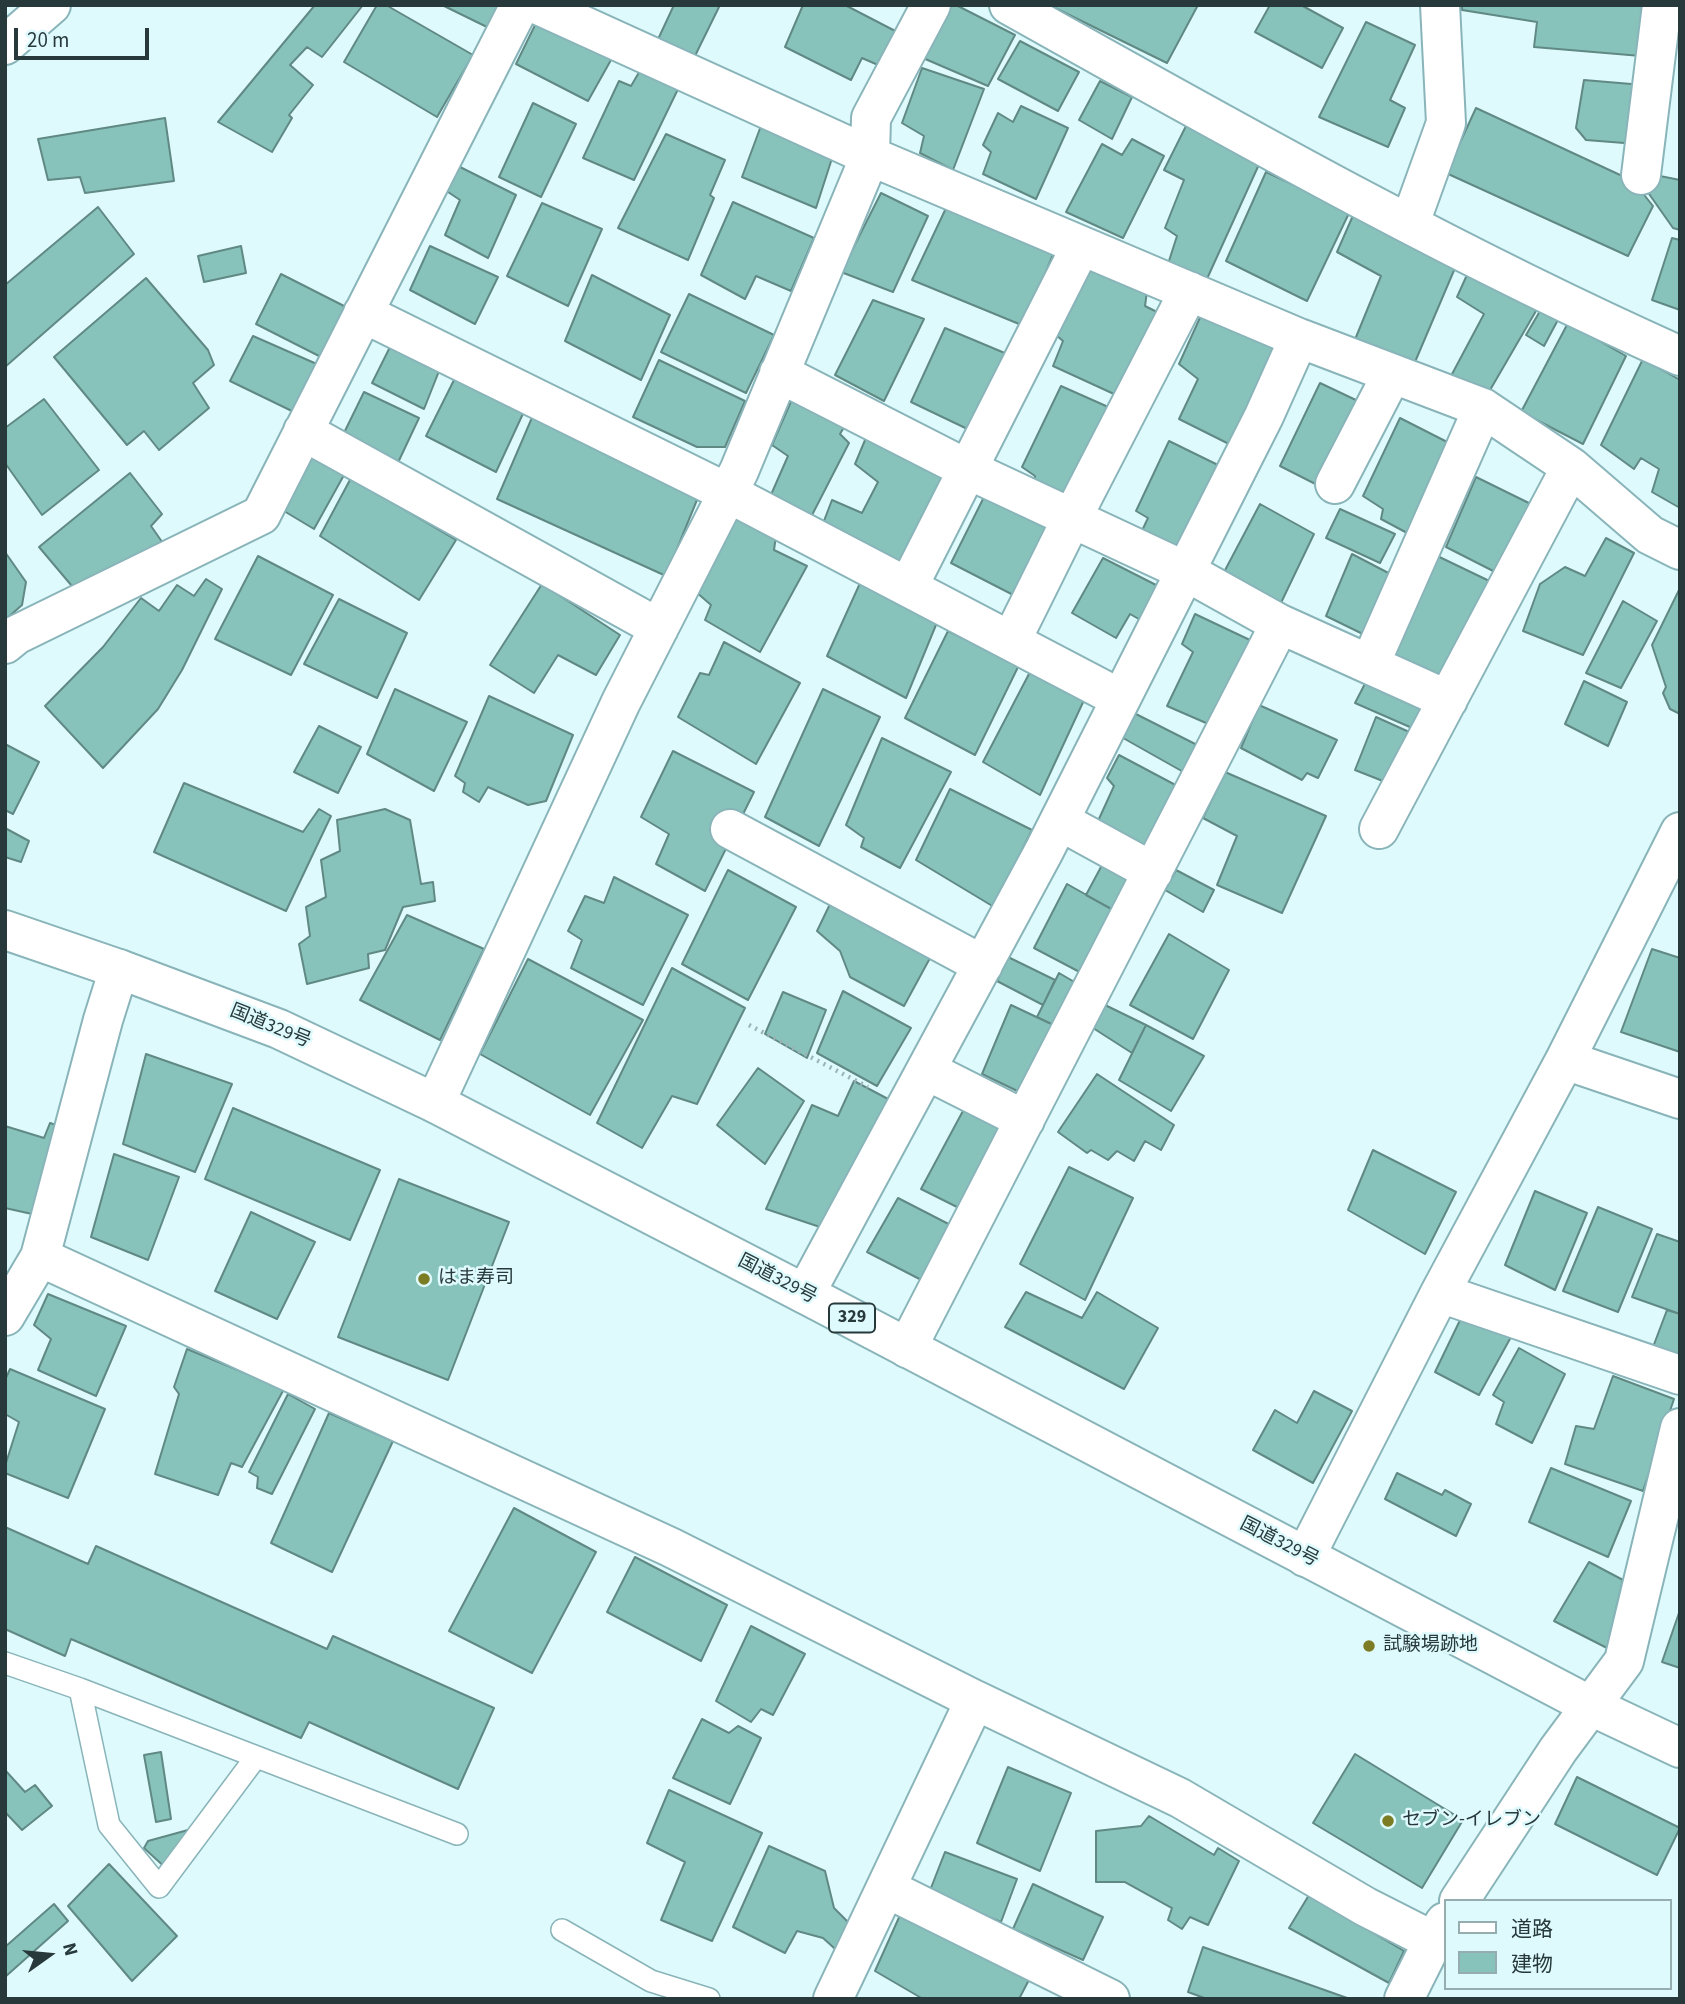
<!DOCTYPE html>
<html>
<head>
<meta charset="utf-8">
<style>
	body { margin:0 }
	#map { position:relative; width:1685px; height:2004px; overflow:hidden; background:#dffafc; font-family:"Source Sans 3","Noto Sans JP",sans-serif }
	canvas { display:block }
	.frame { position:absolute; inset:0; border:7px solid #27393b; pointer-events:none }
	.legend { position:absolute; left:1444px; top:1899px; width:228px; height:91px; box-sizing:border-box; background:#dffafc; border:2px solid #95adaf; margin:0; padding:9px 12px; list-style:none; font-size:21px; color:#27393b }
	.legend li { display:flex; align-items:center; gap:14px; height:35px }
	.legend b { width:35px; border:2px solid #95adaf }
	.north { position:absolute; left:14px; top:1920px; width:70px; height:70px; -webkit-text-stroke:5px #dffafc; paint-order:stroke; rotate:75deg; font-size:19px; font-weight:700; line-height:28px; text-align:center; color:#27393b }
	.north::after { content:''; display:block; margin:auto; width:24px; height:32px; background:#27393b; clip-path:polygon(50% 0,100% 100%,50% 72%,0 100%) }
	.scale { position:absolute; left:14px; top:28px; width:135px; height:32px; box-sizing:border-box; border:4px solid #27393b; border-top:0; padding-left:9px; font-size:21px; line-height:24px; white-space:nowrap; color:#27393b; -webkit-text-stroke:5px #dffafc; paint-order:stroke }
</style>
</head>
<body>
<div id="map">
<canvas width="1685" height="2004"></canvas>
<div class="frame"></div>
<ul class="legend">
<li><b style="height:9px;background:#fff"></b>道路</li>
<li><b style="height:19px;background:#88c3bb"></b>建物</li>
</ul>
<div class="north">N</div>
<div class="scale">20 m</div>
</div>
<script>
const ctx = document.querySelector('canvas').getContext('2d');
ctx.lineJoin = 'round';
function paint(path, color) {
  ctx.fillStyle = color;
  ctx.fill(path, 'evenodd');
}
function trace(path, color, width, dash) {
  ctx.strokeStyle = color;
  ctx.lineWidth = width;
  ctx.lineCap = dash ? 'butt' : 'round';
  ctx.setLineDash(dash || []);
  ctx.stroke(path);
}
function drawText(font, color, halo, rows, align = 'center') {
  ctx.font = font + ' "Source Sans 3","Noto Sans JP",sans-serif';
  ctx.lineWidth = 5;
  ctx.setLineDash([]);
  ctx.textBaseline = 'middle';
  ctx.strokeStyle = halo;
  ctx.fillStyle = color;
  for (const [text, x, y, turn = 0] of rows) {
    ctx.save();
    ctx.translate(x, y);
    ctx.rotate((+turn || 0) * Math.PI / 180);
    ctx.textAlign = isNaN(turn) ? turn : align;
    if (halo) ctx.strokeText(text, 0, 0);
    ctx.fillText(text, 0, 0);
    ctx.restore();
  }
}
const building = new Path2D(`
	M315,5h48l-41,52 -15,-10 -17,18 23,20 -24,30 3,3 -20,34 -54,-30z
	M377,5h9l87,50 -36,62 -93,-55z
	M442,5h57l-10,23z
	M674,5h46l-30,61 -37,-16z
	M803,5h42l56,29 -16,34 -23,-10 -11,22 -66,-33z
	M932,5h24l59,30 -27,51 -79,-34z
	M1049,5h149l-31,58z
	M1270,5h31l42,23 -21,40 -67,-36z
	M1462,5h186l-7,51 -107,-9 3,-25 -75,-12z
	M539,17l77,34 -28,50 -72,-37z
	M1366,22l49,23 -25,55 15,8 -17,39 -69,-30z
	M1020,41l59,31 -21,39 -60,-32z
	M922,68l62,21 -31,81 -33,-17 4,-17 -22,-13z
	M641,69l38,18 -45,93 -51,-22 36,-77 12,5z
	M1584,80l59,5 -6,59 -51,-4 -10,-12z
	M1100,81l32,16 -20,42 -33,-19z
	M533,103l43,21 -35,73 -42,-20z
	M1021,106l47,22 -32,71 -53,-25 8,-22 -8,-7 15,-32 15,9z
	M1476,108l157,73 20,25 -25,50 -182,-83z
	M165,118l9,63 -89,12 -5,-16 -32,3 -10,-41z
	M762,123l73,26 -19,59 -74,-31z
	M1186,126l75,34 -55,121 -38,-17 9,-28 -12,-8 19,-48 -20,-10z
	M666,134l59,26 -15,35 4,3 -26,62 -70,-32z
	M1132,139l32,17 -41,82 -57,-26 36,-68 20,11z
	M454,164l62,31 -28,63 -43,-23 15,-35 -18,-12z
	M1266,172l84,39 -43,90 -81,-40z
	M1650,174l30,6v50l-7,-2 -26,-37z
	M881,193l47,23 -35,76 -52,-20z
	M733,202l81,36 -23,53 -35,-15 -11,23 -44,-24z
	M542,203l60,26 -34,77 -61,-30z
	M947,206l107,46 -30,74 -112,-46z
	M98,207l36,47 -129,113v-82z
	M1355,211l103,50 -46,108 -58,-27 27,-66 -44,-24z
	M1672,238l8,2v70l-28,-10z
	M241,246l5,27 -42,9 -6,-26z
	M430,246l68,31 -23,47 -65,-34z
	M1087,266l60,25 -2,15 20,10 -38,84 -74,-34 10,-25 -7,-6z
	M1471,266l69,38 -54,93 -35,-21 33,-62 -27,-17z
	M281,274l65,33 -25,50 -65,-33z
	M592,275l78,40 -29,65 -76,-39z
	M146,278l62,72 6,15 -21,18 16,25 -50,42 -15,-19 -17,14 -73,-88z
	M689,294l85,41 -28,58 -85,-41z
	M873,300l51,19 -40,82 -49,-26z
	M1543,306l17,10 -16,30 -18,-11z
	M1203,311l84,34 -50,103 -58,-29 19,-40 -19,-15z
	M1568,323l58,33 -43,88 -62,-32z
	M945,328l74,31 -39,76 -69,-33z
	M253,336l66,29 -23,48 -66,-32z
	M395,337l48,24 -19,48 -52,-26z
	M1643,359l37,21v128l-28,-16 7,-23 -18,-11 -7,11 -33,-24z
	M659,360l86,41 -20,46h-28l-64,-30z
	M458,372l69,33 -31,67 -70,-36z
	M1320,383l59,28 -40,85 -59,-30z
	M1061,386l54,24 -47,98 -36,-15 3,-17 -13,-9z
	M364,392l55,26 -24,51 -54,-30z
	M793,397l54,25 -7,12 9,9 -39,76 -40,-22 18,-41 -16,-11z
	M44,399l55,71 -57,45 -37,-52v-35z
	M534,413l167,77 -35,86 -169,-77z
	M1400,418l57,29 -48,87 -28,-15 2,-10 -20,-13z
	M868,433l97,47 -64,97 -84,-38 15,-39 30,13 16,-31 -23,-18z
	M1169,441l51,25 -45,92 -36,-21 9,-19 -12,-7z
	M309,453l35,22 -30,54 -35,-21z
	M130,473l32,41 -11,12 16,23 -90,43 -38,-45z
	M1476,477l65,32 -38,67 -57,-29z
	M351,478l105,62 -37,60 -99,-64z
	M984,497l76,37 -35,67 -74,-38z
	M1260,504l54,30 -35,73 -56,-33z
	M1340,509l55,25 -15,29 -54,-25z
	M737,515l39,21 -2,14 33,16 -47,86 -55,-32 6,-15 -16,-14z
	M1606,538l28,15 -51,102 -60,-24 17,-47 25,-17 20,9z
	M5,552l21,30 -4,23 -17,15z
	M1429,552l77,37 -53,108 -74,-39z
	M1352,554l46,24 -27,60 -45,-22z
	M258,556l75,39 -42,80 -76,-36z
	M1103,558l55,28 -14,36 -14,-8 -14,24 -44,-25z
	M206,579l16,10 -40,81 -24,39 -55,59 -58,-62 58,-59 38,-49 18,13 18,-26 17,11z
	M861,581l77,39 -32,78 -79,-42z
	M542,584l78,51 -24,40 -38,-20 -24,38 -44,-28z
	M1680,588v126l-10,-5 -7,-16 3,-6 -14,-42z
	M339,599l68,34 -30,65 -73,-34z
	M1623,601l34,20 -36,67 -35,-15z
	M1195,614l57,27 -39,85 -46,-20 26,-54 -11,-8z
	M948,631l71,34 -44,90 -70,-37z
	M724,642l76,41 -44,81 -78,-47 22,-44 9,2z
	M1030,672l55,26 -45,97 -57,-33z
	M1370,674l62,27 -13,30 -64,-28z
	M1584,681l43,21 -19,44 -43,-22z
	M395,689l72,33 -33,69 -67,-37z
	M823,689l57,28 -61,129 -54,-29z
	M489,696l84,39 -27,66 -18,4 -40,-18 -9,15 -16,-10 2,-9 -10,-7z
	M1259,705l78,35 -19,38 -11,-5 -5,7 -61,-32z
	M1130,711l77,39 -13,28 -78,-44z
	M1376,717l42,19 -20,51 -43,-17z
	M319,726l42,21 -23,46 -44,-21z
	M882,738l69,34 -51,96 -39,-21 3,-9 -18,-13z
	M5,744l34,18 -26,52 -8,-4z
	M673,751l81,41 -49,99 -49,-27 13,-30 -28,-17z
	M1119,755l64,34 -28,63 -57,-31 16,-35 -7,-8z
	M1225,772l101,44 -44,97 -65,-28 20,-49 -34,-18z
	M184,783l119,49 16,-23 12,7 -45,95 -132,-59z
	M950,789l82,41 -38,77 -78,-47z
	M385,809l25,11 11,64 12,-2 2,19 -32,6 -18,43 -17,4 1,14 -62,16 -8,-40 11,-8 -4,-29 20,-10 -5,-37 19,-9 -3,-31z
	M5,828l24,13 -8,21 -16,-5z
	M1109,852l39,20 -24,44 -38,-21z
	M728,870l68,37 -48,93 -66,-36z
	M1176,870l38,20 -11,22 -38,-22z
	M614,877l74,38 -45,90 -72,-37 11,-28 -14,-9 17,-35 19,7z
	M1067,884l57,32 -33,62 -57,-30z
	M831,902l105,45 -32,59 -54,-29 -10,-26 -23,-20z
	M407,915l77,34 -44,91 -80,-40z
	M1169,934l60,36 -36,69 -63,-34z
	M1652,949l28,9v94l-59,-20z
	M1008,957l47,23 -12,25 -46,-24z
	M528,959l115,61 -53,95 -110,-61z
	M672,968l73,40 -48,96 -25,-8 -30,52 -45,-25z
	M1059,973l29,17 -24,40 -27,-13z
	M843,991l68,37 -34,58 -60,-33z
	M783,992l43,18 -19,48 -42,-24z
	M1103,1004l43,21 -14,28 -39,-25z
	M1011,1005l53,25 -32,68 -50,-24z
	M1146,1025l58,31 -33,55 -52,-31z
	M146,1054l86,30 -37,88 -72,-28z
	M758,1068l46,33 -39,63 -48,-39z
	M1097,1074l77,51 -13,25 -16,-9 -11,20 -17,-10 -9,9 -17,-10 -4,3 -29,-21z
	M854,1081l36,19 -67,128 -57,-19 46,-104 26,11z
	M971,1096l51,28 -43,94 -58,-29z
	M233,1108l147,62 -30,70 -145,-61z
	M50,1123l19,6 -28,87 -36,-8v-82l39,12z
	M1373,1150l83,42 -31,62 -77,-44z
	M114,1154l65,23 -31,83 -57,-23z
	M1069,1167l64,31 -48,102 -65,-36z
	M399,1179l110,43 -61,158 -110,-43z
	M1535,1191l52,22 -32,77 -50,-25z
	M898,1198l68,35 -29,55 -70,-36z
	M1598,1207l54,22 -34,83 -55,-21z
	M251,1212l64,30 -38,77 -62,-28z
	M1657,1234l23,8v72l-48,-17z
	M1026,1292l56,26 15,-26 61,36 -34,61 -119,-62z
	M48,1294l78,32 -30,70 -58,-26 13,-31 -17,-14z
	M1667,1310l13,4v52l-30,-11z
	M1463,1314l48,23 -32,58 -44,-23z
	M1519,1348l46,26 -33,69 -36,-19 8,-22 -11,-7z
	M187,1349l97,40 -42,78 -11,-4 -13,32 -63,-21 24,-80 -5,-7z
	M10,1369l95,40 -37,89 -63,-25v-7l14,-44 -14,-8v-34z
	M1613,1376l61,23 -31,92 -78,-27 11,-38 18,3z
	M1314,1391l38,20 -39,72 -60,-33 22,-40 22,13z
	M288,1394l27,15 -43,85 -15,-6 1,-11 -9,-5z
	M329,1413l64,28 -61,131 -61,-29z
	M1551,1468l80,33 -23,56 -79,-35z
	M1397,1473l45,22 3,-5 26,14 -15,32 -71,-37z
	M514,1508l82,44 -64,121 -83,-42z
	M5,1527l83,37 8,-18 231,103 6,-13 161,72 -36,81 -149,-67 -8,16 -230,-99 -6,17 -60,-27z
	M635,1557l92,48 -26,56 -94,-49z
	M1589,1562l34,18 -16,68 -53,-27z
	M1680,1610v58l-18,-6z
	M751,1626l54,28 -32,61 -12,-6 -10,13 -35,-21z
	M702,1719l27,14 9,-7 23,12 -31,66 -57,-26z
	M161,1752l10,67 -15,3 -12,-67z
	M1355,1754l108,66 -41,68 -109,-65z
	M1008,1767l63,26 -31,78 -63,-28z
	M5,1770l20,22 10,-7 17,21 -30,24 -17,-18z
	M1577,1777l103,51 -23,47 -102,-51z
	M669,1790l93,43 -50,108 -51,-21 24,-58 -38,-19z
	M1149,1816l65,39 4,-7 21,13 -31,64 -18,-8 -8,12 -14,-9 4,-12 -47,-26h-29v-51l45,-5z
	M188,1830l5,6 -24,35 -25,-23 4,-7z
	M769,1846l56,25 9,37 24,24 -14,25 -21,-19 -26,-7 -12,22 -52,-26z
	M945,1852l72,27 -16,43 -72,-29z
	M109,1864l68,72 -45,45 -64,-75z
	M1033,1884l70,33 -20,43 -70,-31z
	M1309,1895l95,56 -15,32 -100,-55z
	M54,1904l14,17 -63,56v-30z
	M901,1913l130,63 -12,23h-96l-48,-28z
	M1203,1947l147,52h-143l-19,-7z`);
const path = new Path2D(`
	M749,1025l119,62`);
const service = new Path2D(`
	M5,1663l75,26 377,145
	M80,1689l29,136 50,62 97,-130
	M562,1930l89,51 58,18`);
const minor = new Path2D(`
	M538,5l332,151 1,-38 60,-113
	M1009,5c220,123 440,248 671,351
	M5,45l46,-40
	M1641,175l21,-170
	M1410,223l36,-100 -6,-118
	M363,313l365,180 393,206
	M779,373l190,97 216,101 95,53 168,76
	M303,431l356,197
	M1335,484l57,-110
	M908,587l173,-341
	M1011,641l61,-123 117,-227
	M5,644l11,-9 245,-120 259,-510
	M1370,664l113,-256
	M1060,821l93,51
	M730,829l253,136
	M1379,829l192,-362
	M1565,1060l115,39
	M926,1070l99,50
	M435,1103l186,-401 118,-231 131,-315 429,182 184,70 88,59 79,68 30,15
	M40,1257l630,290 305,153
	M1440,1293l240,82
	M805,1294l239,-443 220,-435 35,-78
	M5,1316l35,-59 63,-237 16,-51
	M907,1348l373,-724
	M1305,1557l135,-264 125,-233 115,-228
	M886,1888l224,111
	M1459,1901l99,-151 66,-89 56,-233
	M833,1999l142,-299 205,98 186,109 67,34
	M1404,1999l29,-58 12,-19`);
const trunk = new Path2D(`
	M5,930l114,39 160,60 156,74 370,191 786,412 89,42`);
const markers = [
	[424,1279,7,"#7b7c24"],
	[1369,1646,7,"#7b7c24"],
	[1388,1821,7,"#7b7c24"]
];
const shields = [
	[852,1318,46]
];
const shieldNames = [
	["329",852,1318]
];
const streetNames = [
	["国道329号",270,1027,22],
	["国道329号",777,1280,27],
	["国道329号",1279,1543,27]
];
const poiNames = [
	["はま寿司",438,1279],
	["試験場跡地",1383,1646],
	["セブン-イレブン",1402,1821]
];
paint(building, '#88c3bb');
trace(building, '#608984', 2);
trace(service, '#89b4b9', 24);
trace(minor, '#89b4b9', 42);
trace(trunk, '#89b4b9', 42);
trace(path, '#9bb3b5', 4.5, [2, 5]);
trace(service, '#fff', 21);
trace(minor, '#fff', 38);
trace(trunk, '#fff', 38);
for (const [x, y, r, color] of markers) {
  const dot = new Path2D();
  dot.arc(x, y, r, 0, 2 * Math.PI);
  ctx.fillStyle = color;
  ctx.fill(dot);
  trace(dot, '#dffafc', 2.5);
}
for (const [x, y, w] of shields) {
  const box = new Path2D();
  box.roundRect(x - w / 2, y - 14.5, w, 29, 5);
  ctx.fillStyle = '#dffafc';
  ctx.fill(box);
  trace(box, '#27393b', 2);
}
drawText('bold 18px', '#27393b', null, shieldNames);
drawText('19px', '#27393b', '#dffafc', streetNames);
drawText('19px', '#27393b', '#dffafc', poiNames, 'left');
</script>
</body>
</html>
